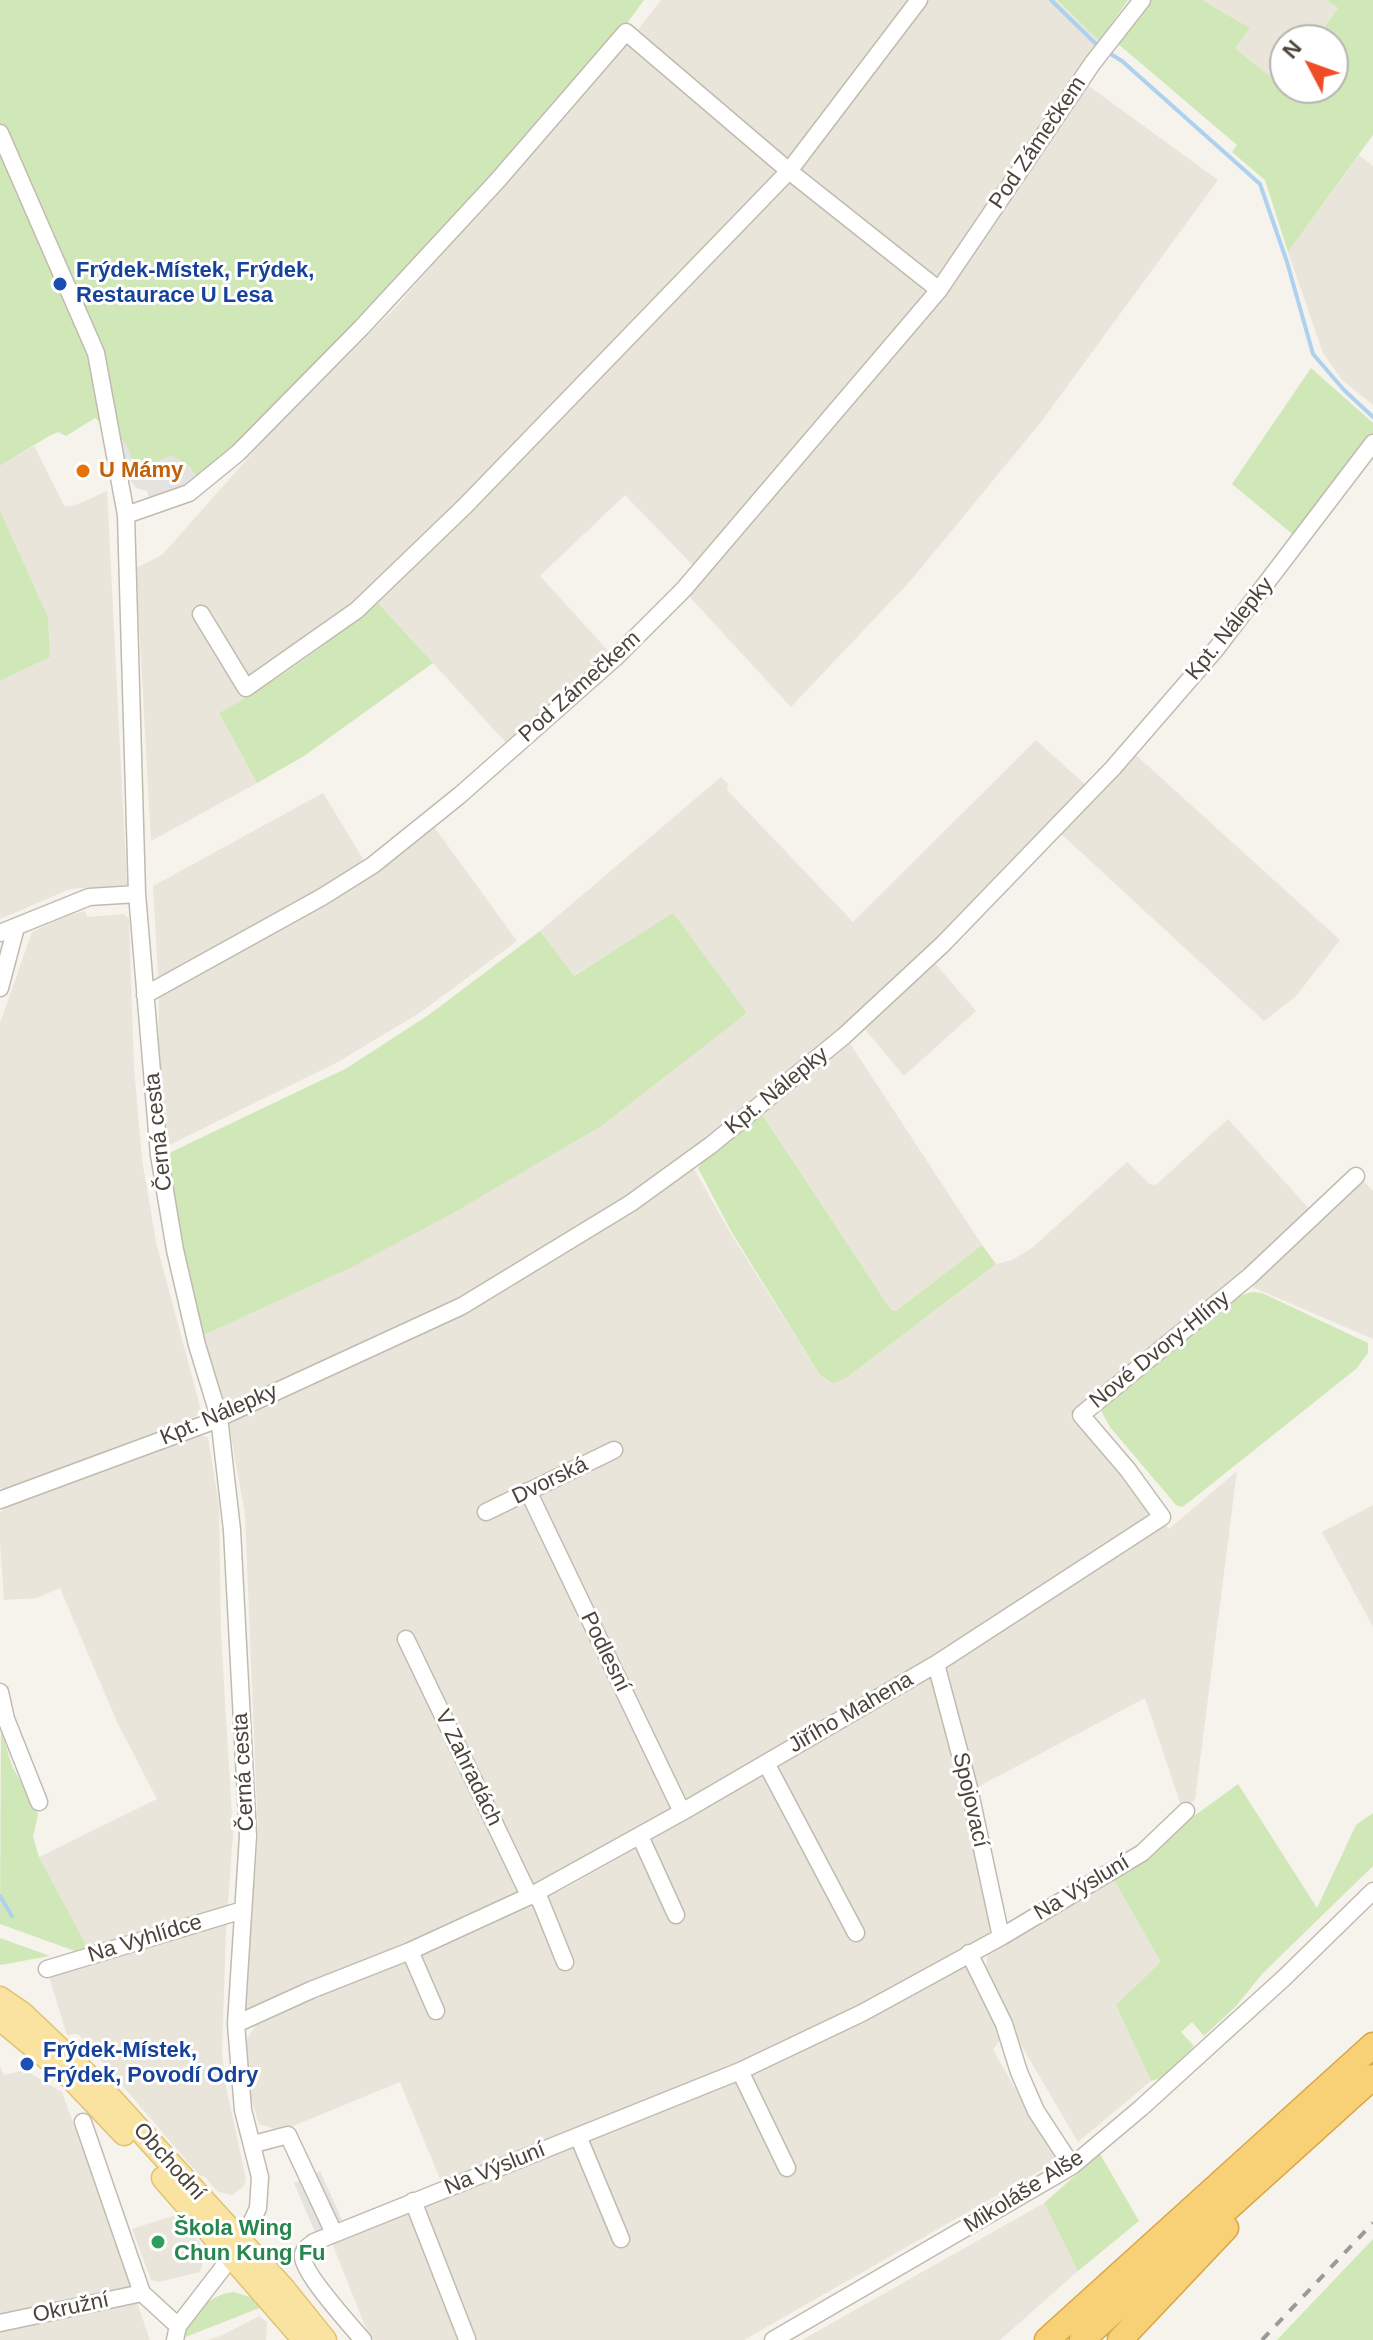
<!DOCTYPE html>
<html>
<head>
<meta charset="utf-8">
<style>
	body { margin:0 }
	#map { position:relative; width:1373px; height:2340px; overflow:hidden; background:#f5f3ec; font-family:Arial,sans-serif }
	canvas { display:block }
	.north { position:absolute; left:1269px; top:24px; width:80px; height:80px; box-sizing:border-box; background:#fff; border:2px solid #b7b4b0; border-radius:50%; rotate:311deg; font-size:22px; font-weight:700; line-height:32px; text-align:center; color:#4a443a }
	.north::after { content:''; display:block; margin:auto; width:28px; height:36px; background:#f14c28; clip-path:polygon(50% 0,100% 100%,50% 72%,0 100%) }
</style>
</head>
<body>
<div id="map">
<canvas width="1373" height="2340"></canvas>
<div class="north">N</div>
</div>
<script>
const ctx = document.querySelector('canvas').getContext('2d');
ctx.lineJoin = 'round';
function paint(path, color) {
  ctx.fillStyle = color;
  ctx.fill(path, 'evenodd');
}
function trace(path, color, width, dash) {
  ctx.strokeStyle = color;
  ctx.lineWidth = width;
  ctx.lineCap = dash ? 'butt' : 'round';
  ctx.setLineDash(dash || []);
  ctx.stroke(path);
}
function drawText(font, color, halo, rows, align = 'center') {
  ctx.font = font + ' Arial,sans-serif';
  ctx.lineWidth = 6;
  ctx.setLineDash([]);
  ctx.textBaseline = 'middle';
  ctx.strokeStyle = halo;
  ctx.fillStyle = color;
  for (const [text, x, y, turn = 0] of rows) {
    ctx.save();
    ctx.translate(x, y);
    ctx.rotate((+turn || 0) * Math.PI / 180);
    ctx.textAlign = isNaN(turn) ? turn : align;
    if (halo) ctx.strokeText(text, 0, 0);
    ctx.fillText(text, 0, 0);
    ctx.restore();
  }
}
const residential = new Path2D(`
	M661,0h395l43,41 -24,35 143,104 -177,242 -129,157 -121,128 -104,-113 16,-18 -78,-81 -85,81 71,78 -102,92 -132,-144 -25,22 -96,69 -37,20 38,70 -106,58 -15,-273 26,-13 102,-115 131,-132 245,-281z
	M1202,0h125l11,8 -24,32h-29v40l-4,6 -46,-38 15,-20z
	M1359,155l14,11v239l-31,-25 -19,-27 -35,-101z
	M34,446l31,61 11,-2 31,-14 20,394 -57,4 -70,30v-238l50,-24 -2,-40 -48,-107v-44z
	M1036,740l53,48 37,-42 214,194 -44,56 -32,25 -205,-189 -127,128 44,51 -72,65 -42,-50 -15,13 135,206 -86,66 -5,-1 -128,-195 -7,-1 -63,53 38,67 89,141 13,9 13,-6 150,-114 16,-4 20,-12 95,-86 23,22 6,1 72,-66 84,93 44,-39 17,18v148l-135,-58 -169,135 17,9 63,83 -1,13 -192,125 -448,257 -251,107 -13,-2 14,-171 -13,-323 -19,-105 -24,-73 146,-67 399,-255 -74,-100 -100,62 -33,-45 181,-154 7,7 -1,6 126,132z
	M323,793l42,69 67,-38 85,117 -96,71 -83,50 -173,85 -7,-83 1,-71 -6,-107z
	M85,911l2,6 37,-3 5,5 5,149 8,91 14,83 45,168 -10,11 -182,69 -9,-2v-465l32,-91 34,-16z
	M192,1434l16,3 11,69 2,127 12,200 -7,100 -4,119 4,35 20,92 -2,7 -12,9 -14,-3 -13,-15 -6,-2 -121,-141 -11,1 -21,-68 40,-20 -47,-90 118,-58 -40,-77 -57,-134 -23,10 -33,2 -4,-58v-29l8,-8z
	M1237,1471l-42,329 -13,9 -37,-111 -171,91 19,136 -5,9 -28,17 41,87 -8,12 64,111 -313,179h-370l-7,-9 -35,-88 115,-47 -47,-114 -119,49 -22,-7 -8,-26 -5,-58 13,-19 10,-7 206,-84 89,-41 87,-49 512,-317 6,6z
	M1373,1505v122l-51,-95z
	M1112,1876l50,87 -46,42 35,76 -73,61 -63,-107 -29,-67 1,-12 3,-5z
	M0,2067l4,8 21,-5 37,22 69,192 -2,4 -129,26z
	M1044,2203l34,68 -78,69h-198z
	M176,2215l23,26 5,18 -4,13 -41,10 -8,-2 -19,-51z
	M136,2300l14,40h-150v-10z
	M259,2316l8,6 -1,18h-59l16,-5z`);
const green = new Path2D(`
	M0,0h644l-19,26 -283,312 -144,141 -53,-11 -12,-6 -7,-18 -31,-26 -29,18 -8,-4 -9,4 -49,30z
	M1057,0h71l-29,41z
	M1148,0h54l48,28 -15,20 50,41 48,-1v-48h-18l23,-32 -11,-8h46v135l-85,117 -23,-72 -33,-28 5,-7 -120,-102z
	M1311,368l62,55v14l-77,100 -64,-53z
	M0,510l48,107 2,40 -50,24z
	M377,602l56,61 -129,93 -47,27 -38,-70c56,-30 109,-69 158,-111z
	M673,913l74,100 -146,113 -148,87 -105,56 -146,67 -21,-84 -16,-97 182,-87 83,-54 110,-83 34,45z
	M762,1114l129,196 5,1 86,-66 14,19 -150,114 -13,6 -13,-9 -89,-144 -33,-63 7,-9 52,-44z
	M1252,1292l10,1 106,50v10l-12,16 -167,133 -7,5 -6,-2 -66,-78 -9,-16 3,-6 133,-108z
	M1,1730l11,36 26,48 -5,23 6,20 48,90 -12,4 -75,-27z
	M1238,1784l79,124 39,-83 17,-12v53l-110,107 -27,33 -32,30 -12,-14 -11,10 13,14 -30,31 -13,4 -35,-76 45,-43 -49,-86z
	M0,1938l50,18 -50,9z
	M1100,2154l39,67 -61,50 -34,-68z
	M1373,2239v101h-96z
	M234,2292l16,5 12,10 -79,31c8,-24 25,-43 51,-46z`);
const parking = new Path2D(`
	M118,438l8,6 7,18 12,6 26,-13 19,11 8,13 -47,24 -4,-12 -11,-3 -6,-8z
	M320,2171l22,49 -27,12 -21,-49z`);
const stream = new Path2D(`
	M1051,0l47,46
	M1109,53l13,8 138,123 27,78 26,92 31,36 29,27
	M0,1896l12,20`);
const minor = new Path2D(`
	M0,133l96,220 30,162 11,379 22,261 16,95 22,95 22,72 13,113 16,306 -12,188 7,86 17,67 -2,31 -16,35 -64,83 -3,14
	M126,515l63,-22 49,-40 124,-126 136,-147 128,-148 163,139 150,119
	M201,614l45,74 111,-78 108,-104 324,-335 130,-171
	M0,933l89,-36 48,-3
	M0,988l16,-61
	M145,995l177,-98 51,-32 87,-70 155,-137 69,-69 255,-299 153,-226 50,-64
	M528,1491l154,321
	M0,1500l208,-77 254,-117 169,-103 80,-58 133,-109 99,-92 170,-176 103,-119 157,-206
	M486,1512l128,-62
	M406,1639l121,252 13,9 25,62
	M936,1664l33,124 32,149
	M0,1692l6,27 33,83
	M766,1763l90,170
	M640,1836l36,79
	M410,1951l26,60
	M969,1953l35,71 15,48 17,39 36,55
	M47,1969l196,-59
	M236,2024l75,-34 99,-39 122,-56 150,-83 254,-148 226,-147 -34,-47 -47,-55 169,-139 106,-100
	M740,2071l47,97
	M83,2122l59,171 36,33
	M578,2136l43,103
	M254,2144l34,-9 46,98
	M413,2201l54,138
	M0,2323l142,-30
	M363,2340c-13,-15 -60,-67 -60,-83 -1,-7 6,-11 11,-15l426,-171 122,-58 139,-76 141,-84 44,-42
	M773,2340l299,-174 69,-58 144,-131 88,-86`);
const major = new Path2D(`
	M0,1998l22,15 84,80 178,196 41,51
	M0,2019l69,57 55,58
	M163,2178l141,162`);
const highway = new Path2D(`
	M1047,2340l326,-295
	M1082,2340l291,-263
	M1120,2340l106,-112`);
const rail = new Path2D(`
	M1262,2340l111,-117`);
const markers = [
	[60,284,8,"#1a4fb4"],
	[83,471,8,"#e8710a"],
	[27,2064,8,"#1a4fb4"],
	[158,2242,8,"#2e9e5b"]
];
const streetNames = [
	["Pod Zámečkem",1038,143,-56],
	["Kpt. Nálepky",1230,629,-51],
	["Pod Zámečkem",580,687,-42],
	["Kpt. Nálepky",777,1091,-39],
	["Černá cesta",159,1132,-96],
	["Nové Dvory-Hlíny",1160,1350,-39],
	["Kpt. Nálepky",219,1415,-23],
	["Dvorská",550,1481,-26],
	["Podlesní",605,1652,64],
	["Jiřího Mahena",851,1713,-30],
	["V Zahradách",468,1768,64],
	["Černá cesta",244,1772,-93],
	["Spojovací",970,1800,77],
	["Na Výsluní",1082,1888,-31],
	["Na Vyhlídce",145,1939,-17],
	["Obchodní",169,2162,48],
	["Na Výsluní",495,2169,-22],
	["Mikoláše Alše",1024,2192,-32],
	["Okružní",71,2308,-12]
];
const transitNames = [
	["Frýdek-Místek, Frýdek,",76,271],
	["Restaurace U Lesa",76,296],
	["Frýdek-Místek,",43,2051],
	["Frýdek, Povodí Odry",43,2076]
];
const foodNames = [
	["U Mámy",99,471]
];
const leisureNames = [
	["Škola Wing",174,2229],
	["Chun Kung Fu",174,2254]
];
paint(residential, '#e9e5db');
paint(green, '#d0e7b8');
paint(parking, '#e5e3e0');
trace(stream, '#add1ee', 4);
trace(minor, '#c1bbaf', 19);
trace(major, '#e0c270', 25);
trace(highway, '#d8a644', 27);
trace(minor, '#fff', 16);
trace(major, '#fae3a1', 22);
trace(highway, '#f8d075', 24);
trace(rail, '#9a9a9a', 4, [10, 10]);
for (const [x, y, r, color] of markers) {
  const dot = new Path2D();
  dot.arc(x, y, r, 0, 2 * Math.PI);
  ctx.fillStyle = color;
  ctx.fill(dot);
  trace(dot, '#fff', 3);
}
drawText('22px', '#4a443a', '#fff', streetNames);
drawText('bold 22px', '#164399', '#fff', transitNames, 'left');
drawText('bold 22px', '#c56008', '#fff', foodNames, 'left');
drawText('bold 22px', '#27864d', '#fff', leisureNames, 'left');
</script>
</body>
</html>
